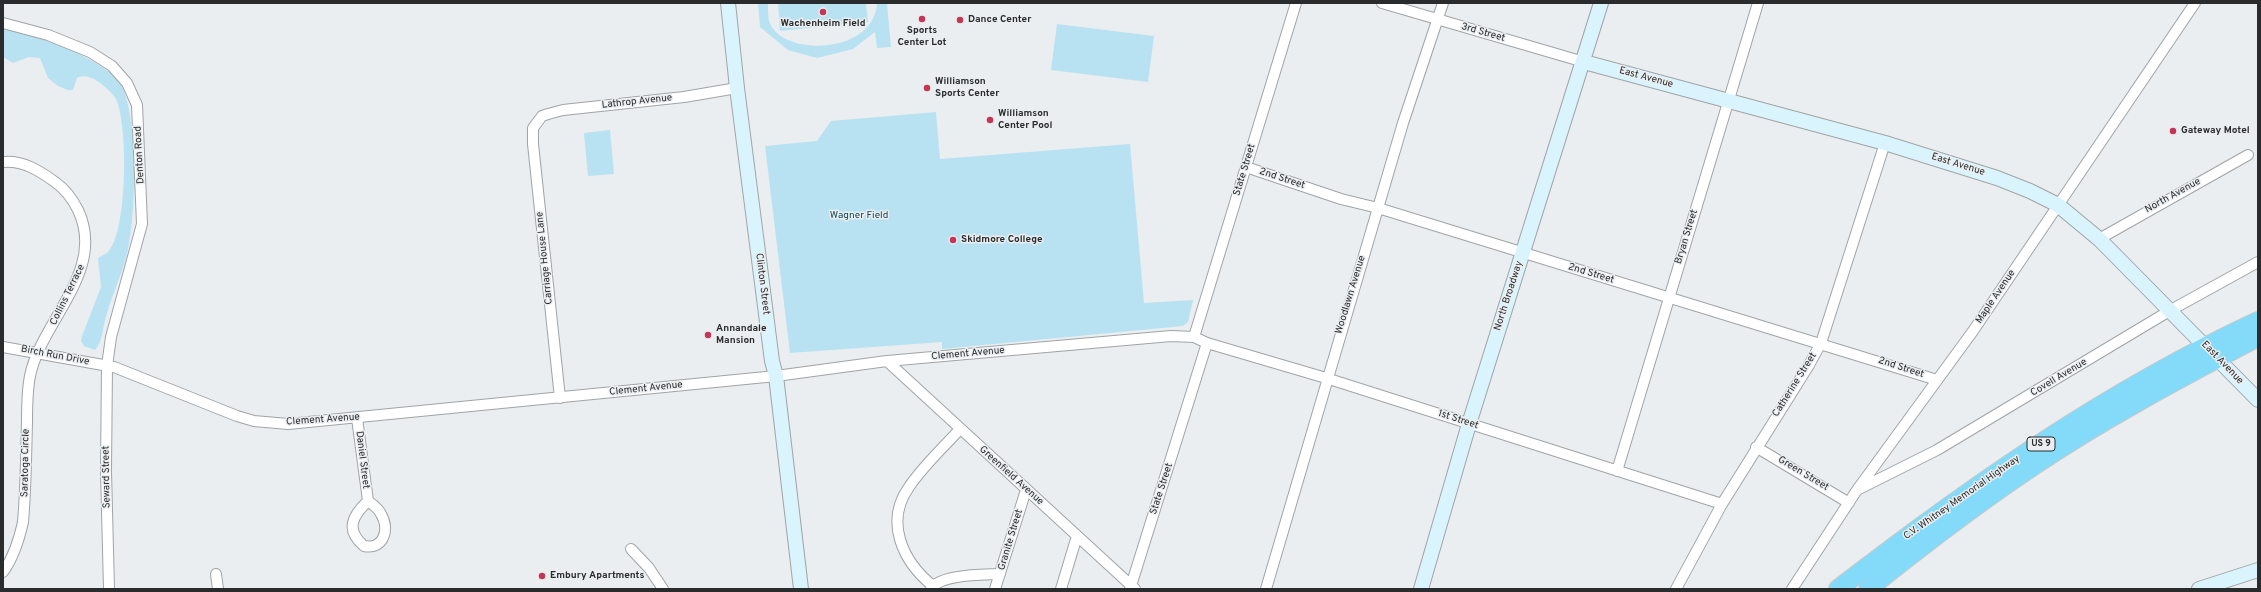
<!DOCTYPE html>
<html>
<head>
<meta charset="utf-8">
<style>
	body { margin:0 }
	#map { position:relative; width:2261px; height:592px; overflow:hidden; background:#eaeef0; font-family:Overpass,sans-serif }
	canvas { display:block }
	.frame { position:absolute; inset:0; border:4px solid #2a2b2c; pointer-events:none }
</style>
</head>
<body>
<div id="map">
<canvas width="2261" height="592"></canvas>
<div class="frame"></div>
</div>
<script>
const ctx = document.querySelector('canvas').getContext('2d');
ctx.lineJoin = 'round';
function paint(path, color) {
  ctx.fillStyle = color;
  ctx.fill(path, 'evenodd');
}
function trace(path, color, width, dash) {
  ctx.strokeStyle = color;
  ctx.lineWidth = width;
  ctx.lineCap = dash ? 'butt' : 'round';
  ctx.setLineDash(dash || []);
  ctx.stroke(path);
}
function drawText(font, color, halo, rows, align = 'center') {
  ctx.font = font + ' Overpass,sans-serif';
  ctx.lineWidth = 3;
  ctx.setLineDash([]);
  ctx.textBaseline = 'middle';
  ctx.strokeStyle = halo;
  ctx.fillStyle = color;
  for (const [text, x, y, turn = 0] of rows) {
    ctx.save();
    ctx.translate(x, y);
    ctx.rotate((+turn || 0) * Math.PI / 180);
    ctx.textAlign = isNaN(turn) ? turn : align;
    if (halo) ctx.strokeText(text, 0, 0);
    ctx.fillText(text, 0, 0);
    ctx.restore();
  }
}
const green = new Path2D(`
	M758,3h10c0,6 0,13 1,18 11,36 105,35 108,-18h10l4,44 -14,1 -2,-16 -22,17 -36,9 -29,-8 -28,-23z
	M778,3h88l2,19 -88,9z
	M1057,24l97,12 -6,46 -97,-12z
	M3,27c36,10 72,21 103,43 4,3 10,5 12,9 21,31 18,128 11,165 -4,23 -15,46 -22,69 -4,11 -4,29 -12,37l-11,-4 -3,-5 1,-5 19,-49 -3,-29c3,-2 8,-4 10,-6 20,-21 20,-128 8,-153 -4,-7 -15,-16 -22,-20 -7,-3 -11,-4 -17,-1l-4,12h-5l-10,-4 -10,-8 -8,-20 -11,-1 -16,6 -10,-6z
	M936,112l4,47 190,-15 14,159 49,-3 -5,22 -5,4 -241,23v-7l-152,11 -25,-207 52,-5 14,-20z
	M610,130l4,44 -26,2 -4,-43z`);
const street = new Path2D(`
	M1382,3l202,59
	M3,23l45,12 42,17 22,14 15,17 10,22 5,119 -31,113 -4,29 -1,105 3,118
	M3,162c20,-2 37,9 52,20 10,7 18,18 23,28 29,61 -37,111 -48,166 -3,15 -3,31 -3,46 -1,33 -1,66 -4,100 -4,18 -9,35 -20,50
	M1246,167l95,32 37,9 559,172
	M2099,239l149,-84
	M1194,337l102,-334
	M3,347l111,20 123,49 17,5 34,3 488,-48 111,-15 284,-25 23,1 13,6 119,35 396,126
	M887,361l248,228
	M560,398l-27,-254v-16l9,-12 6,-2 15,-4 121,-13 53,-9
	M357,418l11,83
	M1756,447l93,56
	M1617,471l141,-468
	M1859,489l78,-39 234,-140 87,-48
	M368,501c5,4 10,7 13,13 9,15 3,36 -17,32 -19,-16 -12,-30 4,-45z
	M631,549l18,19 14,21
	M216,574l2,15
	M933,586c-30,-24 -49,-64 -24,-99 14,-21 34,-39 51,-58
	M931,589c9,-15 52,-14 69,-15
	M995,589l31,-99
	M1061,589l16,-53
	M1130,589l77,-246
	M1266,589l137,-466 40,-120
	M1676,589l46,-85 87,-139 12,-22 64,-200
	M1792,589l65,-99 116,-159 222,-328`);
const secondary = new Path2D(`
	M728,3l9,85 35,273 4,15 25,213
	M1584,62l301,81 112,35 33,13 28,14 41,34 159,161
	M1421,589l48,-165 132,-421
	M2199,589l59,-19`);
const highway = new Path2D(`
	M1838,589c132,-102 269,-198 420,-268
	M1868,589c55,-44 111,-87 170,-126 70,-47 145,-86 220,-126`);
const markers = [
	[823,12,4,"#c43556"],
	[922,19,4,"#c43556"],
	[960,20,4,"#c43556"],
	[927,88,4,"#c43556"],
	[990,120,4,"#c43556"],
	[2173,131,4,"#c43556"],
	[953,240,4,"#c43556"],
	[708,335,4,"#c43556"],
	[542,576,4,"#c43556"]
];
const shields = [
	[2041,444,28]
];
const shieldNames = [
	["US 9",2041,444]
];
const poiNames = [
	["Dance Center",968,20],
	["Wachenheim Field",823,24,"center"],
	["Sports",922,31,"center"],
	["Center Lot",922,43,"center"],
	["Williamson",935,82],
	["Sports Center",935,94],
	["Williamson",998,114],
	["Center Pool",998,126],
	["Gateway Motel",2181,131],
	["Skidmore College",961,240],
	["Annandale",716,329],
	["Mansion",716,341],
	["Embury Apartments",550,576]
];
const streetNames = [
	["3rd Street",1483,33,16],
	["East Avenue",1646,78,15],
	["Lathrop Avenue",637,102,-6],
	["Denton Road",140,155,-93],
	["East Avenue",1958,165,17],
	["State Street",1245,170,-73],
	["2nd Street",1282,179,18],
	["North Avenue",2173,196,-29],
	["Bryan Street",1687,237,-73],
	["Carriage House Lane",545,258,-96],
	["2nd Street",1591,274,17],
	["Clinton Street",762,284,83],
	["Collins Terrace",68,295,-64],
	["Woodlawn Avenue",1351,295,-73],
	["North Broadway",1509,296,-72],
	["Maple Avenue",1996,297,-56],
	["Clement Avenue",968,354,-5],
	["Birch Run Drive",55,356,11],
	["East Avenue",2222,363,46],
	["2nd Street",1901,368,18],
	["Covell Avenue",2059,378,-31],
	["Catherine Street",1795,385,-58],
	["Clement Avenue",646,389,-6],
	["Clement Avenue",323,420,-4],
	["1st Street",1458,420,18],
	["Daniel Street",362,460,83],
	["Saratoga Circle",26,463,-89],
	["Green Street",1803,474,31],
	["Greenfield Avenue",1011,476,42],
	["Seward Street",107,477,-91],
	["State Street",1162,489,-72],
	["C.V. Whitney Memorial Highway",1962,498,-35],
	["Granite Street",1011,540,-73]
];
const parkNames = [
	["Wagner Field",859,216]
];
paint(green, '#b8e2f2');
trace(street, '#a0a4a6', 12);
trace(secondary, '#a0a4a6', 16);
trace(highway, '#c8c8c8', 20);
trace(street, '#fff', 10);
trace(secondary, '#daf4fd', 14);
trace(highway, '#84dbf9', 18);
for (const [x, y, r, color] of markers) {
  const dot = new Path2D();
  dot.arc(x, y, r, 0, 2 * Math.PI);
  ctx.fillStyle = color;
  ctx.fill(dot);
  trace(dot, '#eaeef0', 1.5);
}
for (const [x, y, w] of shields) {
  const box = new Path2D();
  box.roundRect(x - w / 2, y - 7, w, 14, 3);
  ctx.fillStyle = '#eaeef0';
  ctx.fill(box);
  trace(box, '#2a2b2c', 1);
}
drawText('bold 9px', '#2a2b2c', null, shieldNames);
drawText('bold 10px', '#2a2b2c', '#eaeef0', poiNames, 'left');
drawText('10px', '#2a2b2c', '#eaeef0', streetNames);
drawText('10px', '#0c4757', '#eaeef0', parkNames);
</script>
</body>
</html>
